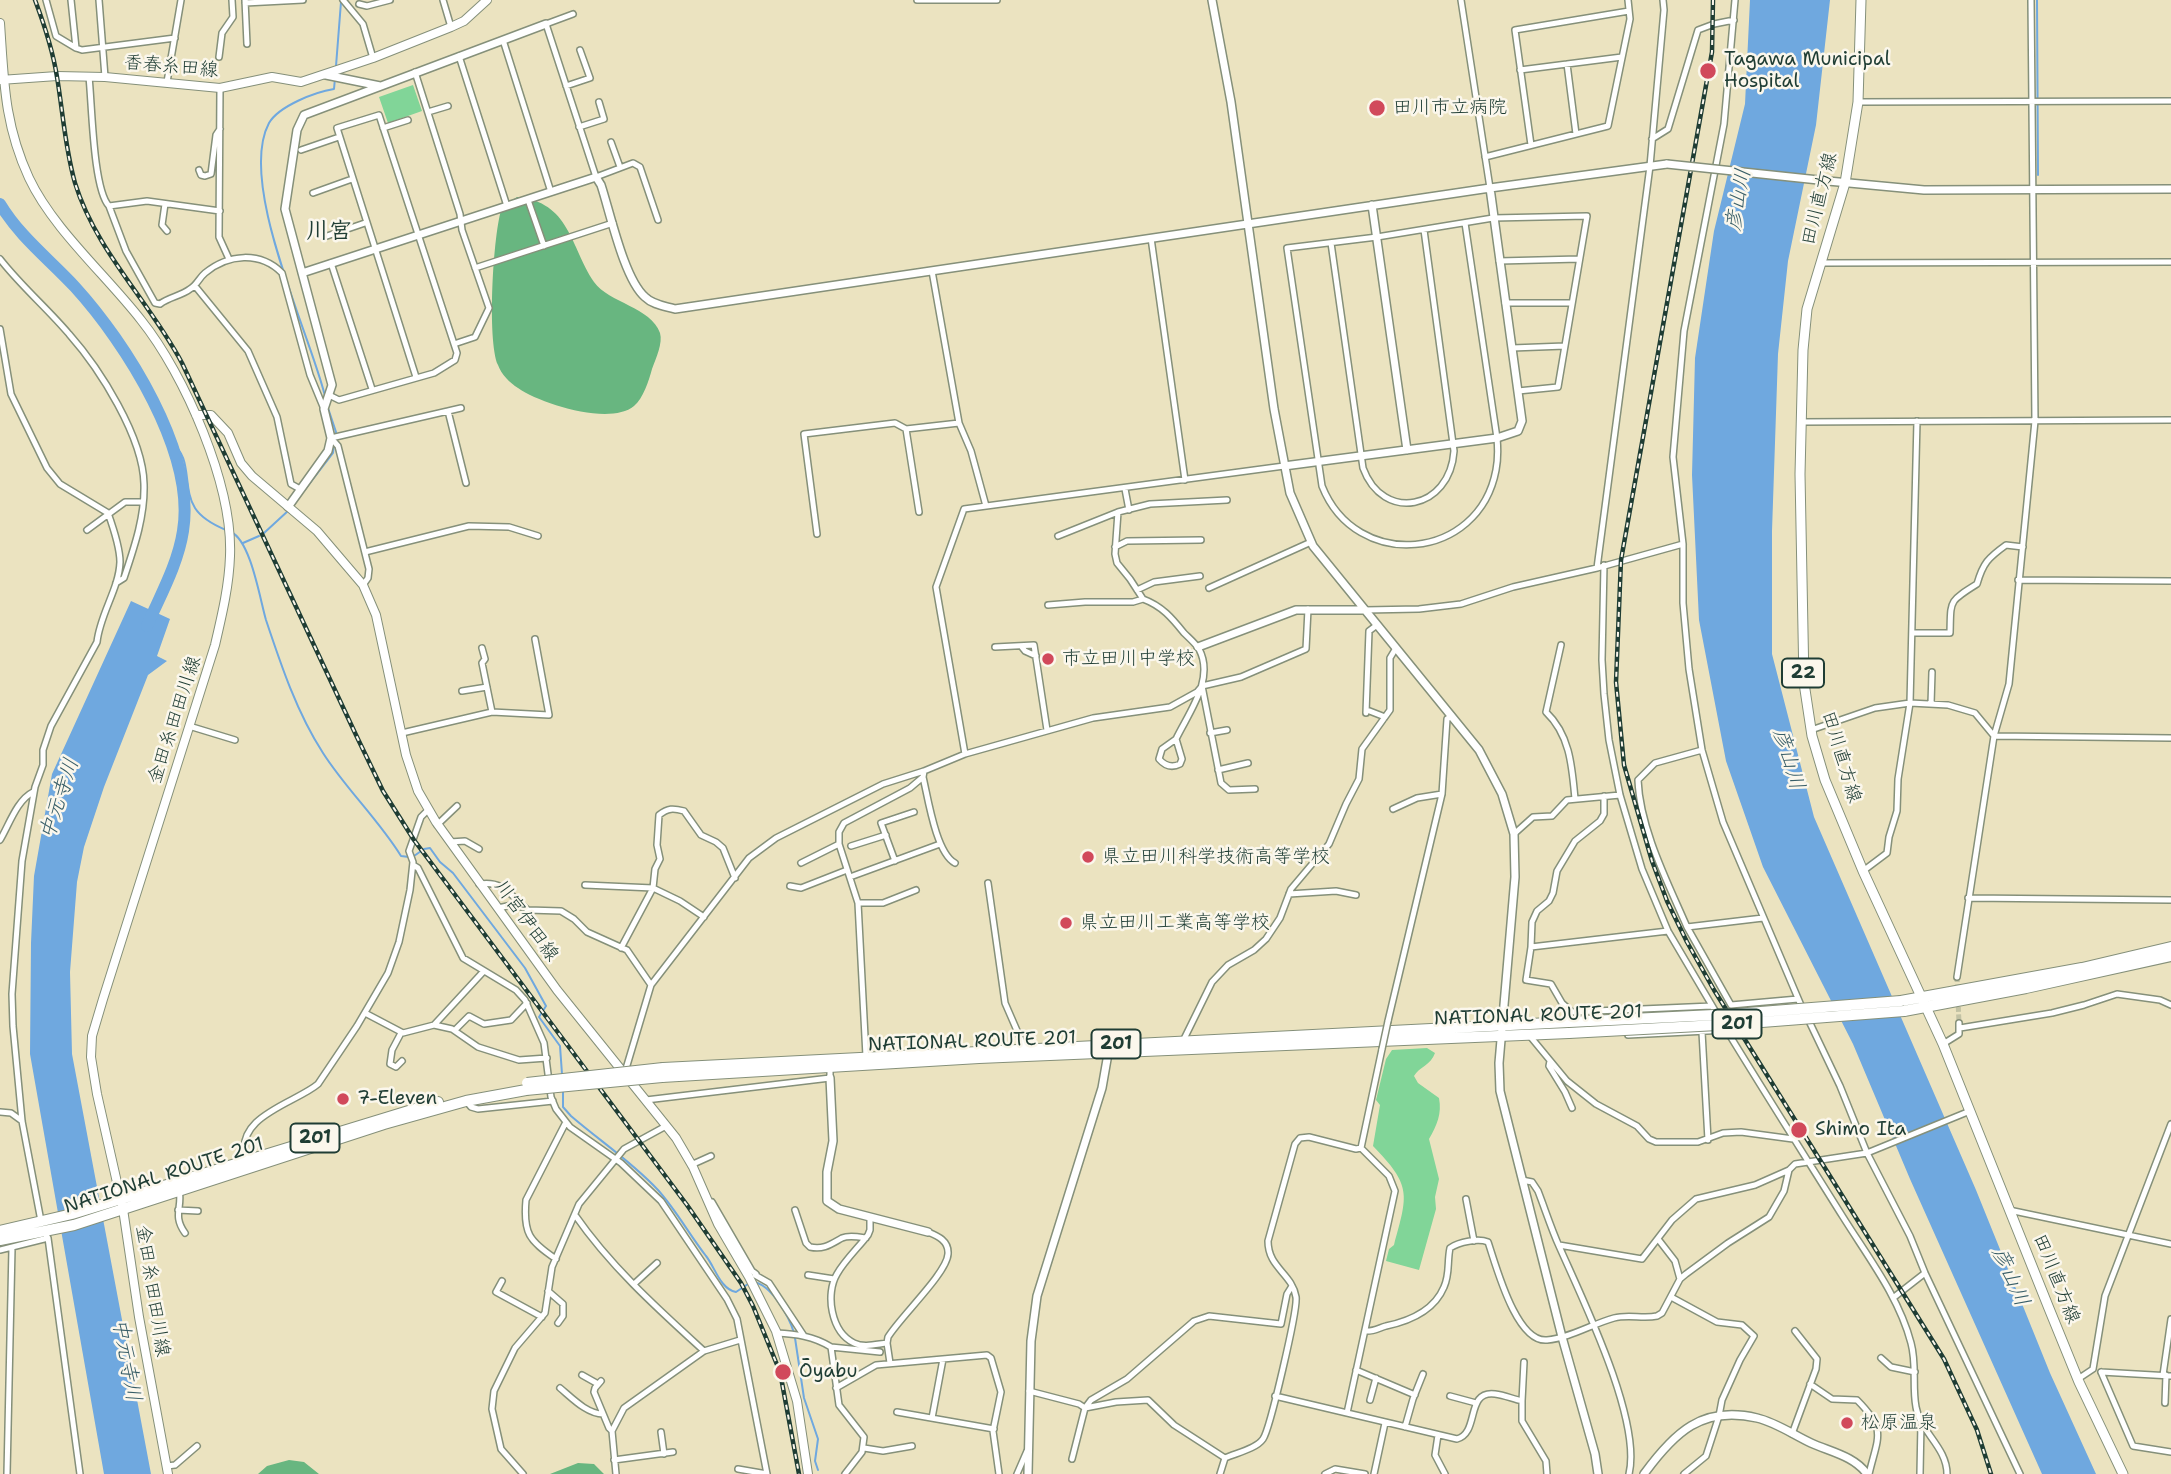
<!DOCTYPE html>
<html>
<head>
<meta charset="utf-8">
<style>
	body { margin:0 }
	canvas { display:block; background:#ebe3c0 }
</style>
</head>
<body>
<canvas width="2171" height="1474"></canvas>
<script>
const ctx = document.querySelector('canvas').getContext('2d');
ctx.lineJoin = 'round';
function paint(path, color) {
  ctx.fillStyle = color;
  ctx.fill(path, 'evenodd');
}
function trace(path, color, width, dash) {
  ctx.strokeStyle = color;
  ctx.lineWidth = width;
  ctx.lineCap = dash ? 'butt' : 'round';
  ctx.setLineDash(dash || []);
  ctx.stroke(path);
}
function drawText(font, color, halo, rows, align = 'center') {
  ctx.font = font + ' "Shantell Sans","Klee One",sans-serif';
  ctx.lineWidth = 5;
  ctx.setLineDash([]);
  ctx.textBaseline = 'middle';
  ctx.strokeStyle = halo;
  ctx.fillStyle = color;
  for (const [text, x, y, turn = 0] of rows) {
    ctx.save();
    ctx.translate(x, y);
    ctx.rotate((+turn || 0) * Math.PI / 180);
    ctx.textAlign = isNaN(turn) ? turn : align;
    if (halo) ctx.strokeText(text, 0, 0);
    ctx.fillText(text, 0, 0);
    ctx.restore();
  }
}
const green = new Path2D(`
	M413,85l9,26 -34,12 -9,-26z
	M1427,1048l8,5c-4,12 -16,14 -21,23l4,7 21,15c3,16 -2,27 -10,41l10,40 -4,18 1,12 -17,61 -33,-9 3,-12 5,-4c14,-51 18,-59 -21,-99l7,-41 -4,-5 10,-41 6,-9z`);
const forest = new Path2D(`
	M517,197c53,5 53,49 77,85 15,21 57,25 66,51 3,10 -4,25 -8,36 -3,11 -9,30 -18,37 -24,20 -93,-2 -116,-18 -8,-5 -17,-14 -20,-23 -11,-25 -5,-132 4,-158z
	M289,1460l15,2 15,12h-61l9,-8z
	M578,1463l16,1 10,10h-54z`);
const water = new Path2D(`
	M1750,0h80l-14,125 -28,136 -10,93 -6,177v123l42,163 162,373 74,183 46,101h-54l-132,-295 -57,-135 -90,-177 -37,-106 -27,-141 -7,-145 3,-117 19,-127 31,-127z
	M131,601l39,18 -13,37 10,5 -19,14 -44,112 -20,60 -7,35 -7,90 2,82 79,420h-47l-74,-420 1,-111 3,-67 18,-102z`);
const stream = new Path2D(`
	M2037,0l1,175
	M336,66l5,-64
	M325,396c-16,-65 -88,-213 -56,-273 10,-17 46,-31 65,-34l1,-11
	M328,408l8,24 -1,4
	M171,443c22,13 11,45 24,65 7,11 19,17 31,22
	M303,492l30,-39 1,-8
	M231,532c20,9 29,68 35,88 15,45 31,93 57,133 23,36 55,66 78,103l8,1
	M264,533l25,-23
	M243,543l16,-7
	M414,856l10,-7 6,-1 10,14 13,11 72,95 21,38 -7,11 21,29 2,28
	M563,1090v17l8,9c29,25 61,46 87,74 18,20 31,44 48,66 9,11 14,33 30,36l12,-8
	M753,1282c18,2 36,34 41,51
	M795,1338l9,60 14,41 -3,22 3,9`);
const river = new Path2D(`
	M0,204c20,33 49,55 75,83 51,56 121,166 108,244 -5,33 -23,65 -36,95`);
const minorTunnel = new Path2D(`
	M1957,977l2,46`);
const minor = new Path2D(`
	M46,0l10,36 20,12
	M71,0l5,48 6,2 93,-12
	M99,0l6,77
	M245,0l2,44
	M343,0l20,24 10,34
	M443,0l8,27
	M917,0h80
	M1461,0l29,188
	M1735,0l-11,124 -40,207 -11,126 10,87v59l6,66 13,81 21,72 80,188
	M245,3l58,-3
	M359,4l8,2 23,-6
	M573,14l-27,10 50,153 37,-14 7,4 18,53
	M503,40l48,152
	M459,56l48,150
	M219,57l3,-24 11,-16 -1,-17
	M1567,64l9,70
	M1520,70l102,-13
	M415,72l45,142 2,16 27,78 -14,29 -21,7
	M89,77c3,27 4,112 20,129l38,-5 73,10
	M167,82l14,-82
	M566,86l24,-8 -10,-28
	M220,88l-1,149 10,22
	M1858,102l313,-1
	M428,112l20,-6
	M579,127l25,-8 -5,-17
	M383,128l25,-8
	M1652,139l16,-10 30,-99 16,-6 20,-4
	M611,142l9,25
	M1531,145l-16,-115 114,-19
	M301,150l38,-13
	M1485,157l123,-31 22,-107 -2,-19
	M199,170l2,5 4,1 6,-2 5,-39 4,-6
	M313,193l39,-14
	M528,200l16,46
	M165,204l-3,21 5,6
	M109,206l17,45 29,52 5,1c9,-7 21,-8 30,-15 7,-4 9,-11 15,-16 23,-19 55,-22 77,0l28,102 14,34
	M1465,223l32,215c1,11 1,22 -1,32 -17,91 -140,102 -174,16l-35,-238 90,-11 116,-19 94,-2 -29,171 -40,4
	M327,236l38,-13
	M1151,238l34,242
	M1331,243l32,225c20,55 87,42 91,-17l-30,-221
	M0,259c21,27 47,49 69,75 31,35 74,103 75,150 1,33 -10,64 -20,94l-8,5
	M1499,261l80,-2
	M331,263l41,126
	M1822,263l349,-1
	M475,268l138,-45
	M932,271l27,152 12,28 15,55
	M195,286l53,65 29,66 14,67 9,5
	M1505,303h67
	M0,329l11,65 36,74 13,16 48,29c5,14 12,34 12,49 -1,27 -20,52 -23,80l-46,84 -8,24v15l-8,22 -13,74 -10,133 1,32 9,95 19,100
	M1512,348l53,-2
	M329,395l10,5 95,-27 21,-13 2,-7 -78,-238 -42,13 79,249
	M448,411l18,72
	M1801,422l370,-2
	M1125,489l4,21
	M919,512l-13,-83 53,-6
	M1118,512l-3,42 2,9 13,16 13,20
	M87,530l38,-28h18
	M817,534l-13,-100 91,-11 11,6
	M1058,536l60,-24 32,-8 77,-4
	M1115,547l12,-6 74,-1
	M365,552l104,-26 40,1 29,9
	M1604,565l-2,95 2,34 5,46 11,55 22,74 26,62 49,83
	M1597,568l53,-402 14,-156 -1,-10
	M2018,580l153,1
	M363,585l5,-7 1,-9 -31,-123 -7,-8 130,-30
	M1209,588l102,-46
	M1137,590l17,-8 46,-6
	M1048,605l37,-3h48l10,-3c19,7 29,19 41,34 5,5 11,10 15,16 16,30 -10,63 -23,90l6,20 -2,5c-8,4 -15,2 -21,-5l3,-10 14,-10
	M1365,610l54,-1 42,-5 52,-17 84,-19 86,-24
	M1912,633h38c1,-33 -2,-31 27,-49 6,-21 11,-26 29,-39l17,2
	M1561,645l-15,67c24,23 26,54 29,87
	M1021,646l4,5 11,5
	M995,647l39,-2 13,85
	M482,648l3,11 -3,4 10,49
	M1202,686l19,97 8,7 26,-1
	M462,691l25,-4
	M1931,704l1,-32
	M1367,710l18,7
	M1366,713l3,-82 8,-6
	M189,726l46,14
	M1811,730l64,-22 35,-5 38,2 27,8 19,23 177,2
	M402,733l90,-21 57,3 -14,-76
	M1210,733l17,-3
	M1702,750l-47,13 -17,17c2,49 30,103 49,147l76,-9
	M965,754l-29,-167 28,-78 320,-43
	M1218,770l30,-7
	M923,777c5,21 13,76 32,86
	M1604,796v18l-4,7 -25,20 -18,30 -4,22 -4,8 -12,10 -5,11 -1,25 137,-16
	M1393,809l24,-11 25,-4
	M437,825l20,-19
	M1514,834l19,-17 19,-1 15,-16 53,-5
	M0,840c9,-15 17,-40 33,-48
	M450,842l15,-1 14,8
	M851,846l35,-11
	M895,861l-14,-38 33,-11
	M801,863l38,-19
	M413,865l5,3 45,90 53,32 9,10 19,43 7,54 5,12 14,18 51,36 40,38 66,98 10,20 30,155
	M1863,871l24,-18 2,-16 8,-26 1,-32 12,-76 7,-282
	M850,877l90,-33
	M988,883l17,120 20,46
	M479,884c26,-4 31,12 49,26l33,1 13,8 13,13 40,18 24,35
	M585,885l68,3 27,13 24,16
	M790,886l11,2 46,-18
	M1289,894l47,-3 20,4
	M1968,898l203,2
	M858,903h25l33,-13
	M498,908l14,-3 10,2
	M1687,927l44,78 67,-6
	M1531,947l-5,33 25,4 11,19 10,9 140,-6
	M621,948l32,-60 2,-19 5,-10 -3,-14 2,-30c9,-7 14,-7 25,-4l17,24 15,7 7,6 12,30
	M1957,977l37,-241 15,-52 26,-263 -4,-421
	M365,1013l38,20 31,-8 18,4 26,18 41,13 28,-2
	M1808,1019l32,67 27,67 43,83 15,37 95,201
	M1388,1021l54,-227 5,-75 5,-3
	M434,1025l49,-53
	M1724,1026c39,64 79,127 119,191 25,40 56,80 68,126 6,22 1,43 5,64 4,25 31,40 31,67
	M1960,1028l92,-15 32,-8 33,-11 43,6 11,5
	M455,1030l14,-14 15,8 27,-4 16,-17
	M1702,1032l6,108
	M401,1033l-9,17 -2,14 6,3 6,-6
	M1529,1035l38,46 29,23 41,22 12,13 7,3h42l25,-9 18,-1 52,7
	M1628,1035l99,-5
	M1183,1041l29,-59 16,-17 26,-15 12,-11 14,-21 11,-29 38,-45 17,-40 13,-25 3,-30 28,-39v-52l6,-10
	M1943,1044l16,-10v-11
	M866,1056l-8,-153 -19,-59v-12l5,-9 66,-35 13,-11 1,-6
	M1550,1061l-1,5 16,26 7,16
	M625,1072l26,-87 98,-127 27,-20 107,-54 41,-13 41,-17 128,-36 77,-11 27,-15 5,-6 39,-9 65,-28 2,-40
	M646,1100l184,-22v-12
	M466,1101l5,6 7,2 75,-8
	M0,1112l11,1 11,8
	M1361,1148l21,-99
	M246,1159c-13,-43 50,-56 72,-75l39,-58 31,-53 11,-31 11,-52 3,-28 -4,-11 12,-34 8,-8
	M691,1165l20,-9
	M1522,1180l10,2 6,9c7,18 13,37 21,55 23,52 83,174 70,228
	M179,1190c4,17 -7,25 6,43
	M1466,1199l8,42
	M712,1202l40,69 4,3
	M178,1210l20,1
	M795,1210l11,33 4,4c14,3 21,-3 32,-9 7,-3 17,-1 24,0
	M2009,1210l162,34
	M575,1215c36,52 83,94 129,136
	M870,1217v13l-2,5c-10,13 -23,25 -31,39 -12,20 -6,58 17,69 10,5 23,1 33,0
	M43,1230l5,8 32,236
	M1658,1239l17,22 5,18
	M1559,1245l83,14 30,-39 24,-21 59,-14 34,-15
	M0,1250l48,-12
	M556,1259c-27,-18 -33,-26 -30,-59l40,-78
	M755,1275l14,8 35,53
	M808,1275l26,4
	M502,1281l-6,11 46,25
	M634,1284l23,-21
	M548,1291l15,13v12l-5,7
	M1671,1297l46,25 25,3 12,11 -14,24 -18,40 -3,16 -13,40 -22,18
	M1893,1298l32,-25
	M1365,1331c8,1 14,-3 21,-5 24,-5 48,-15 58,-39 6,-13 3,-25 6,-39 9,-6 28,-10 38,-6 8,23 28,101 59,98 23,-2 45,-16 67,-22 14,-4 29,1 43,-2l5,-3 18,-34 6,-5 42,-31 41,-26 15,-26 5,-21 6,-6 72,-11 103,-42
	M776,1333c20,1 37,3 55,14l8,58 25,32 -2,15 -17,22
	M831,1347l49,5
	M1881,1358l10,9 24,5
	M890,1363l-3,-20 1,-6c12,-20 59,-64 60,-83 1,-13 -10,-18 -20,-22
	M1356,1370l59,25
	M2101,1372l32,74 38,6
	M2101,1372l70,4
	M582,1375l16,9
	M2163,1375l8,-56
	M2078,1379l15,-10 12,-73 66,-172
	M601,1381l-6,7 -1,4 15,36 3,3
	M1810,1384l22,15 25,1c30,30 21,36 12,74
	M560,1388c12,10 27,26 43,26
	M836,1388l40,-23 111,-10 4,3 10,34 -8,39 6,43
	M1029,1391l50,13 6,4 31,-6 32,-2 26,25 51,33
	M1275,1396l182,43c23,-6 8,-49 38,-45 9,1 18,5 27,7v20l24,40 1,13
	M1450,1396l26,7
	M1370,1400l6,-22
	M1522,1401l2,-39
	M2165,1403l1,-28
	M897,1412l97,17
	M932,1418l11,-59
	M1405,1427l8,-28 10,-25
	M661,1432l3,22
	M1792,1434l24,-65 1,-10 -22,-28
	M1438,1435l-3,20 10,19
	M864,1448l19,3 29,-5
	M1072,1459l13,-51 6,-8 36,-21 67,-58 15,-5 72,8 6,-30 5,-8
	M614,1460l59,-8
	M167,1466l8,-1 22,-19
	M738,1469l29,5
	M7,1474l5,-226
	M523,1474l-22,-25 -9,-40 2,-18 21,-43 30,-35 7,-46 27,-63 45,-55 42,-23
	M616,1474l-4,-43 12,-23 80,-57 36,-11
	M1017,1474l10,-23
	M1220,1474l5,-16c11,-5 31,-9 38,-19 7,-10 35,-130 33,-142 -4,-24 -28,-29 -28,-56l27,-97 5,-6 9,-1 47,12 5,-1 28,28 6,15 -48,222
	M1325,1474l10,-5 30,5
	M1374,1474l11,-51
	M1920,1474l1,-52`);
const tertiary = new Path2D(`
	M1212,0l19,102 43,307 16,84 23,53 166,204 23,44 12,40 1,43 -16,186 1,28 62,246 33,117 3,20
	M326,75l54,11
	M1828,181l96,9 247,-1
	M1372,205l35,245
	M302,273l294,-96 5,8c9,27 23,94 44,112 8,8 20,9 30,12l815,-121 177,-24
	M1284,466l213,-28 21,-7 4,-10 -32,-233
	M288,507l40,-56 3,-13 -7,-29 8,-24 -47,-176 12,-79 7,-15 242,-91
	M1198,647l98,-37h69
	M830,1078l3,63 -6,31v29l12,8 89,23
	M1028,1474l3,-133 6,-45 65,-208 7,-40
	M1644,1474c30,-41 58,-69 113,-56 18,4 37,17 54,25 20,9 43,13 56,31`);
const secondary = new Path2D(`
	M0,23c4,57 4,101 29,155 24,51 77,97 112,142 44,55 92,165 89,236 -1,30 -8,59 -15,89l-112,354 -11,37 -1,21 6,37 26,115 16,108 29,157
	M0,80l57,-4 48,1 115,11 52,-11 29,5 72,-24 78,-31 13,-6 23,-21
	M196,415h15l17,18 13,30 11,13 65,55 46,54 13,30 30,140 12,36 18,31 121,168 119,148 17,29 25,57 31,53 27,54 21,70 11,73`);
const primary = new Path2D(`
	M1861,0l-3,102 -13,81 -38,126 -4,41 -3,124 4,209 8,53 13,44 38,91 80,173 105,262 31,76 44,92`);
const trunk = new Path2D(`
	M1901,1001l181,-33 89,-21
	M1904,1011l122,-23 145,-32
	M663,1068l906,-46
	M662,1077l317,-19 590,-25
	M0,1231l72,-17 366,-112
	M0,1240l74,-15 310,-101 82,-23 60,-11`);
const rail = new Path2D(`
	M35,0c9,24 18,51 22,77 6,36 8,71 18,106 21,68 74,118 107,180l174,372 27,56 31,49 273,365 54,78 12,23 27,66 19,102
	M1713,0l-1,52 -91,508 -5,122 8,83 28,96 15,40 20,41 27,48 230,369 33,71 14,44`);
const minorBridge = new Path2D(`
	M1382,1049l6,-28`);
const tertiaryBridge = new Path2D(`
	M1667,164l161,17`);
const trunkBridge = new Path2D(`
	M1569,1022l166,-8 166,-13
	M1569,1033l167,-9 168,-13
	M527,1083l136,-15
	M526,1090l136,-13`);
const markers = [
	[1708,71,9,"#d1495b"],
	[1377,108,9,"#d1495b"],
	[1048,659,7,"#d1495b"],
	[1088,857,7,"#d1495b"],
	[1066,923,7,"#d1495b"],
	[343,1099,7,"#d1495b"],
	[1799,1130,9,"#d1495b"],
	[783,1372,9,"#d1495b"],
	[1847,1423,7,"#d1495b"]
];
const shields = [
	[1803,673,42],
	[1737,1024,49],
	[1116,1044,49],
	[315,1138,49]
];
const shieldNames = [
	["22",1803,673],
	["201",1737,1024],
	["201",1116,1044],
	["201",315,1138]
];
const poiNames = [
	["Tagawa Municipal",1724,60],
	["Hospital",1724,82],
	["田川市立病院",1393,108],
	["市立田川中学校",1062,659],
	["県立田川科学技術高等学校",1102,857],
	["県立田川工業高等学校",1080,923],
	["7-Eleven",357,1099],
	["Shimo Ita",1815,1130],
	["Ōyabu",799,1372],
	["松原温泉",1861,1423]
];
const streetNames = [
	["香春糸田線",171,67,5],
	["田川直方線",1820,199,-76],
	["金田糸田田川線",175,720,-72],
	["田川直方線",1841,757,73],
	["川宮伊田線",526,921,54],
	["NATIONAL ROUTE 201",1538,1016,-2],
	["NATIONAL ROUTE 201",972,1042,-2],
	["NATIONAL ROUTE 201",164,1176,-18],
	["田川直方線",2056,1279,68],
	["金田糸田田川線",152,1291,81]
];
const waterNames = [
	["彦山川",1739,200,-80],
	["彦山川",1788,759,73],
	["中元寺川",60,799,-72],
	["彦山川",2010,1277,66],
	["中元寺川",126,1360,80]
];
const quarterNames = [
	["川宮",329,232]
];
paint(green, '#81d598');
paint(forest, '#68b680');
paint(water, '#6fa8df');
trace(stream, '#6fa8df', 2);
trace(river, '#6fa8df', 12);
trace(minorTunnel, '#c2c2a4', 5, [5, 2.5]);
trace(minor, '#85907a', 8);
trace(tertiary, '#85907a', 10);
trace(secondary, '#85907a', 10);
trace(primary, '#85907a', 11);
trace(trunk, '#85907a', 12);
trace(minor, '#fff', 5);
trace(tertiary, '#fff', 7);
trace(secondary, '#fff', 8);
trace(primary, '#fff', 9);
trace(trunk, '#fff', 10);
trace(rail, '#1f3d34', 4.5);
trace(rail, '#fbf7ec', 2, [5]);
trace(minorBridge, '#85907a', 8, []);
trace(tertiaryBridge, '#85907a', 10, []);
trace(trunkBridge, '#85907a', 12, []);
trace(minorBridge, '#fff', 5);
trace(tertiaryBridge, '#fff', 7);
trace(trunkBridge, '#fff', 10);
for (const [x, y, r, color] of markers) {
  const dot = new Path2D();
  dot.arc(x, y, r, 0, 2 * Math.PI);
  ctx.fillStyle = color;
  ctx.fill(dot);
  trace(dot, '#fbf7ec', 2.5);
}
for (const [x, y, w] of shields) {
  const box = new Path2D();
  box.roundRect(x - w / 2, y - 14.5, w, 29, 5);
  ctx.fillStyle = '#fbf7ec';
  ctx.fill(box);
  trace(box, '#1f3d34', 2);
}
drawText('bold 18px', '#1f3d34', null, shieldNames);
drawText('19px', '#1f3d34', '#fbf7ec', poiNames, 'left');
drawText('19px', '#1f3d34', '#fbf7ec', streetNames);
drawText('italic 21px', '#375d67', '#fbf7ec', waterNames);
drawText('bold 23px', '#1f3d34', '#fbf7ec', quarterNames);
</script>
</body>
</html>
